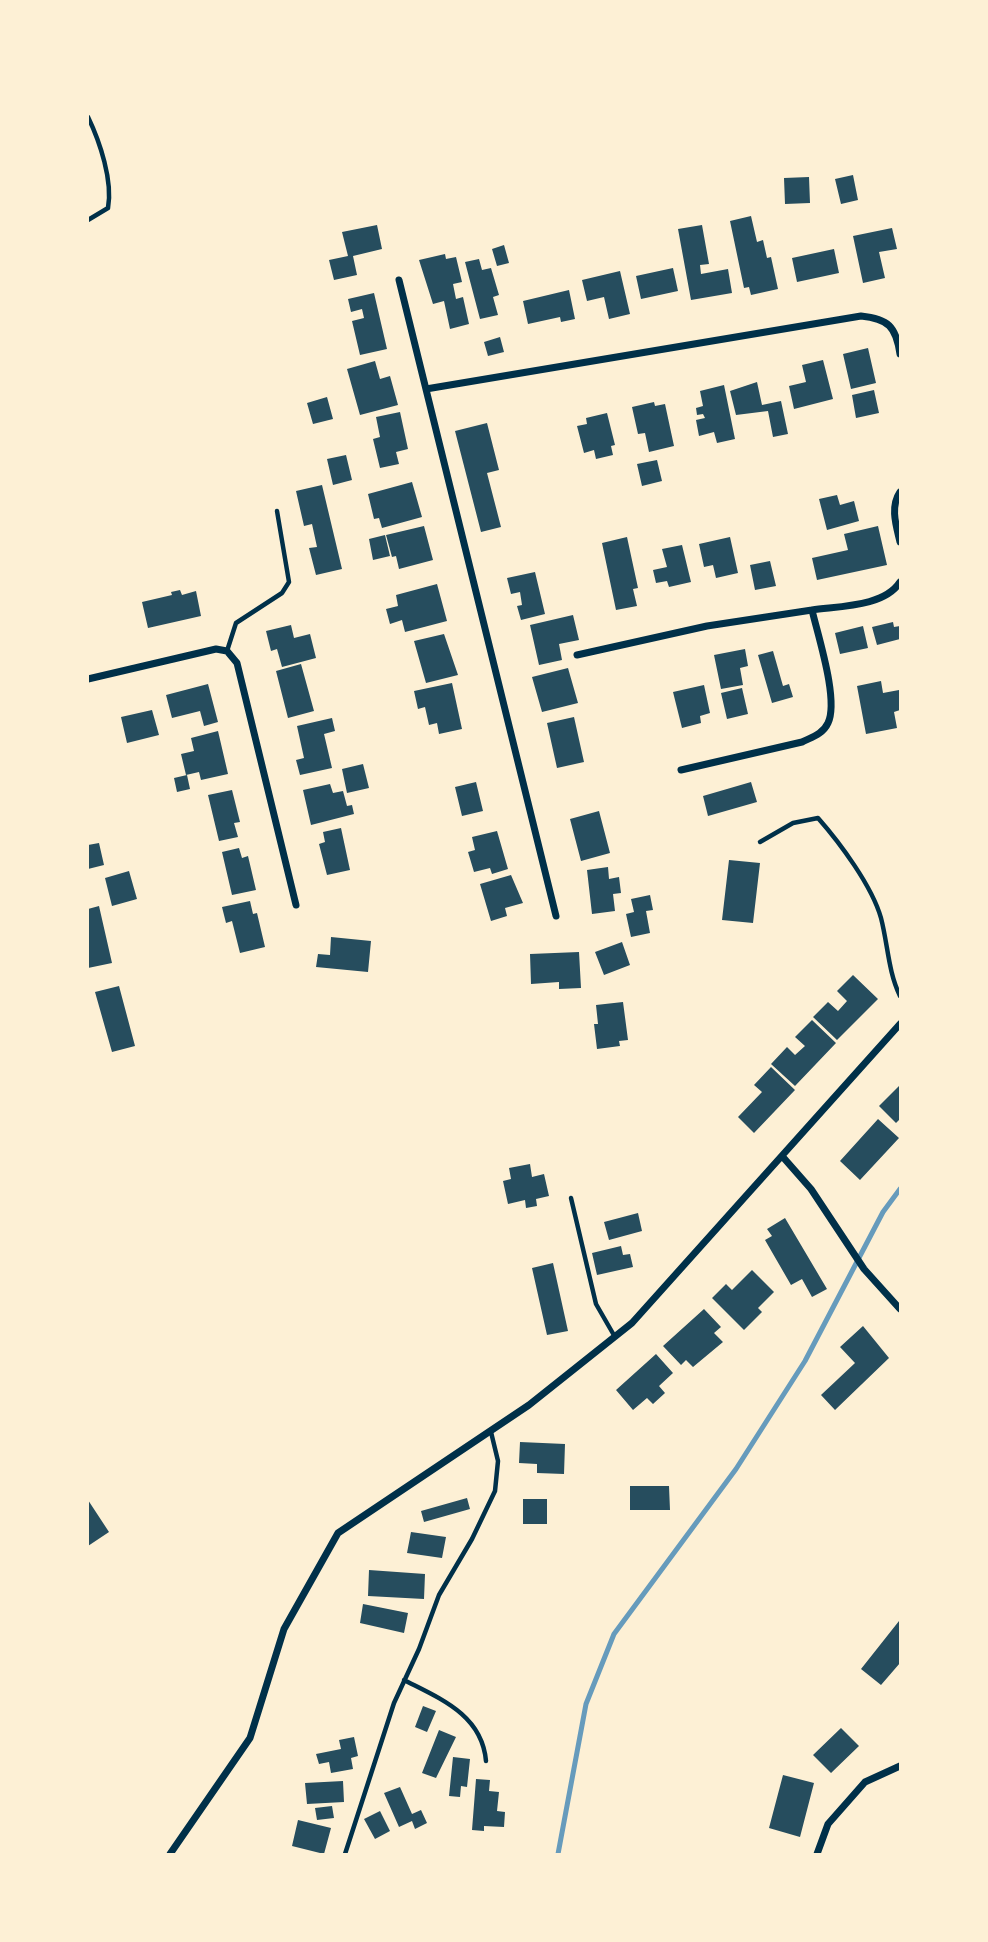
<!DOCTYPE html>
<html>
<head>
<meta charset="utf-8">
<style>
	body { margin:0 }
	#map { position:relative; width:988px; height:1942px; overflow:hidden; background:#fdf0d5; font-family:Barlow,sans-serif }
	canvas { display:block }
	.frame { position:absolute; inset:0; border:89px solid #fdf0d5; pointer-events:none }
</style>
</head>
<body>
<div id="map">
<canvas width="988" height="1942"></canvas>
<div class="frame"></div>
</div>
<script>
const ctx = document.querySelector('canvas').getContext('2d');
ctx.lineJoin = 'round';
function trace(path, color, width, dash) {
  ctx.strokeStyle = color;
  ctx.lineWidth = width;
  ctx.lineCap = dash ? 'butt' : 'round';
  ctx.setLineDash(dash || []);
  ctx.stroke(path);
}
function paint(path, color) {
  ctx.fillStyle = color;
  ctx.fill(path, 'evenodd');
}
const stream = new Path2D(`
	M558,1854l28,-150 28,-70 122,-165 69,-108 78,-149 17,-23`);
const building = new Path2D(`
	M853,175l5,25 -17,4 -6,-25z
	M809,177l1,26 -25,1 -1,-26z
	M751,216l6,26 6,-2 4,18 4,-1 7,32 -27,6 -2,-8 -5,1 -14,-67z
	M377,225l5,24 -29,7 4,19 -23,5 -5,-20 19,-4 -6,-24z
	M702,225l7,39 -9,1 1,9 27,-5 4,24 -41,7 -13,-71z
	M892,228l5,21 -18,3 6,26 -22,5 -10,-47z
	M504,245l5,18 -12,3 -5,-17z
	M834,249l5,24 -42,9 -5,-24z
	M445,254l1,5 10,-2 6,25 -9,2 3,15 7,-2 6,27 -19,5 -6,-28 -11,3 -14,-44z
	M479,259l3,11 9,-2 8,27 -6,2 5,18 -18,4 -15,-57z
	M673,268l5,23 -37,8 -5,-23z
	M620,271l10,43 -21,5 -5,-22 -17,4 -5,-21z
	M569,290l6,29 -14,3 -1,-5 -32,7 -5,-23z
	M374,293l13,56 -27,6 -8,-34 12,-3 -2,-9 -11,3 -3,-13z
	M500,337l4,15 -16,4 -4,-14z
	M868,348l8,35 -25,6 -8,-35z
	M823,360l10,39 -39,10 -5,-23 17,-4 -4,-17z
	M375,361l5,18 10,-3 8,29 -38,10 -13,-46z
	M757,382l5,23 19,-4 7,33 -15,3 -5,-26 -32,4 -6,-24z
	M724,385l11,54 -18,4 -3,-11 -15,4 -3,-16 9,-2 -2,-4 -6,1 -1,-7 7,-2 -3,-15z
	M874,390l5,23 -23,5 -4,-23z
	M327,397l6,22 -20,5 -6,-21z
	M654,402l1,4 10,-2 9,42 -25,6 -4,-19 -7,1 -6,-27z
	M400,412l8,37 -12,3 3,12 -19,4 -7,-29 7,-2 -4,-20z
	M607,413l8,32 -4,1 2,9 -17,4 -2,-9 -10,3 -7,-27 10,-2 -1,-6z
	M487,423l12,47 -12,3 14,54 -20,5 -26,-101z
	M346,455l6,25 -19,5 -6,-26z
	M657,460l5,21 -20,5 -5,-22z
	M412,482l10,35 -40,11 -3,-10 -5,1 -6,-25z
	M322,485l20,84 -26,6 -7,-27 8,-1 -5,-23 -8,2 -8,-35z
	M837,495l3,10 14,-4 5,20 -32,9 -8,-31z
	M424,526l9,34 -34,9 -3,-13 -4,1 -6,-22z
	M878,526l9,39 -70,15 -5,-22 36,-8 -4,-16z
	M385,535l5,21 -17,4 -4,-21z
	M627,537l11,51 -5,1 4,17 -21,4 -14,-67z
	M730,537l8,36 -22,5 -3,-13 -9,2 -5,-23z
	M682,545l9,37 -22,5 -2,-6 -11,2 -3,-13 14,-3 -5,-18z
	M770,561l6,25 -21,4 -5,-25z
	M535,572l10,42 -24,6 -4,-14 5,-1 -2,-13 -9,2 -4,-16z
	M437,584l10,37 -42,11 -3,-12 -12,4 -4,-15 12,-3 -2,-11z
	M180,590l2,5 14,-4 5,25 -53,12 -6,-26 30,-7 -1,-3z
	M573,615l6,25 -20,4 3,16 -23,5 -9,-40z
	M893,622l1,5 6,-1v13l-23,6 -5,-18z
	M291,625l3,13 16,-4 6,24 -34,9 -5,-18 -6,2 -5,-20z
	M863,626l5,22 -28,6 -5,-21z
	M444,634l14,41 -32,8 -12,-42z
	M745,649l3,17 -8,2 3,17 -22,4 -7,-34z
	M773,651l10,35 6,-2 4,13 -21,6 -14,-48z
	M301,664l13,47 -26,7 -12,-47z
	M568,668l10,35 -36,9 -10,-35z
	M881,681l2,12 16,-3 1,20 -6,2 3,16 -31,6 -9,-48z
	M452,683l10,46 -23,5 -2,-11 -8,2 -4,-18 -7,2 -4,-18z
	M208,684l10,38 -14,4 -4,-15 -28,7 -6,-23z
	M704,685l6,28 -10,3 1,7 -19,5 -9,-36z
	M742,688l6,26 -21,5 -6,-26z
	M152,710l7,25 -32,8 -6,-26z
	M574,717l10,45 -27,6 -10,-45z
	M332,718l3,13 -11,3 8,34 -32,7 -4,-15 8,-2 -7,-32z
	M218,731l10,43 -27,6 -2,-8 -13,3 -5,-21 13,-3 -3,-13z
	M363,764l6,24 -22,5 -5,-24z
	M187,775l3,14 -13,3 -3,-14z
	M476,782l7,29 -21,5 -7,-29z
	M751,782l6,20 -49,14 -5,-20z
	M330,784l3,9 10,-2 4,15 5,-1 2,9 -43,11 -8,-35z
	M232,790l8,32 -6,1 4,14 -19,4 -11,-46z
	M599,811l11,42 -29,8 -11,-42z
	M341,828l9,42 -23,5 -8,-31 6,-2 -2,-10z
	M497,831l11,38 -16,5 -2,-6 -16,4 -6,-20 7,-2 -3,-13z
	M99,843l5,22 -16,4v-24z
	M239,848l3,10 6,-2 8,34 -24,5 -10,-43z
	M729,860l31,3 -7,60 -31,-3z
	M608,867l1,12 10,-2 2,16 -8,1 2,17 -23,3 -5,-44z
	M129,871l8,28 -25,7 -7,-28z
	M511,875l12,28 -18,5 2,8 -16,5 -11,-37z
	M650,895l3,15 -7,1 4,22 -19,4 -5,-23 8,-2 -3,-13z
	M250,901l3,13 4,-1 8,34 -25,6 -8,-32 -6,2 -4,-16z
	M99,906l13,57 -24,5v-59z
	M331,937l40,4 -3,31 -52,-5 2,-13 12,1z
	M622,942l8,23 -26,10 -9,-23z
	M579,952l2,36 -22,1v-7l-28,2 -1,-30z
	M853,975l25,24 -41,41 -24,-23 15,-15 10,9 9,-10 -10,-10z
	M119,986l16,60 -23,6 -17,-60z
	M623,1002l5,38 -9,1 1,5 -23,3 -3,-25h4l-2,-19z
	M812,1020l24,23 -41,43 -24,-22 16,-17 8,8 10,-9 -10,-9z
	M771,1067l24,23 -41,43 -16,-16 24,-25 -8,-7z
	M900,1085v34l-4,4 -17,-17z
	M878,1119l21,19 -39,42 -20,-19z
	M530,1164l2,13 12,-3 5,22 -13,3 1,7 -11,2 -1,-8 -17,4 -5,-23 8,-2 -2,-11z
	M638,1213l4,18 -33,9 -5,-18z
	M785,1218l42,71 -15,8 -10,-18 -11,6 -26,-45 7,-4 -5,-7z
	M621,1246l2,9 7,-1 3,13 -36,8 -5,-22z
	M553,1263l15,68 -21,4 -15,-67z
	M752,1270l22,22 -16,16 4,4 -18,18 -32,-32 14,-14 6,6z
	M704,1309l17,18 -7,6 9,9 -30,25 -7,-7 -5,5 -18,-19z
	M863,1326l26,32 -54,52 -14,-15 34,-32 -15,-16z
	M656,1354l17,19 -14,13 6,7 -12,11 -6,-6 -14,12 -17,-20z
	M520,1442l45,2 -1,30 -27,-1v-9l-18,-1z
	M630,1486h39l1,24h-40z
	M467,1498l3,11 -46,13 -3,-11z
	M523,1499h24v25h-24z
	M88,1500l21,32 -21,14z
	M411,1532l35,5 -4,21 -35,-5z
	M369,1570l56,4 -1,25 -56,-3z
	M363,1604l45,9 -4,20 -44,-10z
	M899,1621l1,42 -19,22 -20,-16z
	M423,1706l13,5 -9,21 -12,-5z
	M841,1728l18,18 -28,27 -18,-18z
	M439,1730l17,7 -20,41 -14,-5z
	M354,1737l4,19 -7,2 2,11 -22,4 -2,-11 -10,2 -3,-10 25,-5 -2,-9z
	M453,1757l17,2 -3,28 -6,-1 -1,11 -11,-1z
	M783,1775l31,8 -14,54 -31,-9z
	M476,1779l14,1 -1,11 10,1 -2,19 8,1 -1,15 -20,-1v5l-12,-1z
	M343,1781l1,21 -37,2 -2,-21z
	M400,1787l12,27 9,-4 6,13 -12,6 -3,-8 -13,6 -15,-34z
	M332,1806l2,12 -17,2 -2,-12z
	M380,1811l10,20 -15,8 -11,-20z
	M298,1820l33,8 -7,26 -32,-8z`);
const service = new Path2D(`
	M88,117c12,25 25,64 20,91l-20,12
	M227,651l9,-28 46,-30 7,-11 -12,-71
	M760,842l33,-19 25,-5c22,25 54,68 63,100 7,27 7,53 19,78
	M571,1198l25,106 19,33
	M404,1680c37,19 78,35 82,81
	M345,1854l49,-151 25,-54 20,-54 33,-56 23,-48 3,-30 -7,-29`);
const minor = new Path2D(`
	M399,280l157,636
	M426,389l435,-73c27,3 35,10 39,38
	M900,492c-10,15 -4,33 0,50
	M577,655l130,-29 105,-16
	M88,679l128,-30 11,2 10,12 59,242
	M681,770l121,-28c10,-5 21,-8 26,-19 11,-23 -10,-87 -16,-113 27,-4 72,-3 88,-28
	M782,1156l29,33 53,80 36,40
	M170,1854l80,-116 34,-109 54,-96 191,-128 103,-82 268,-299
	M817,1854l11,-30 37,-42 35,-16`);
trace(stream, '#669bbc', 5);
paint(building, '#264d5e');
trace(service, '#003049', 4.5);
trace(minor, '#003049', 7);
</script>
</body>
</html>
